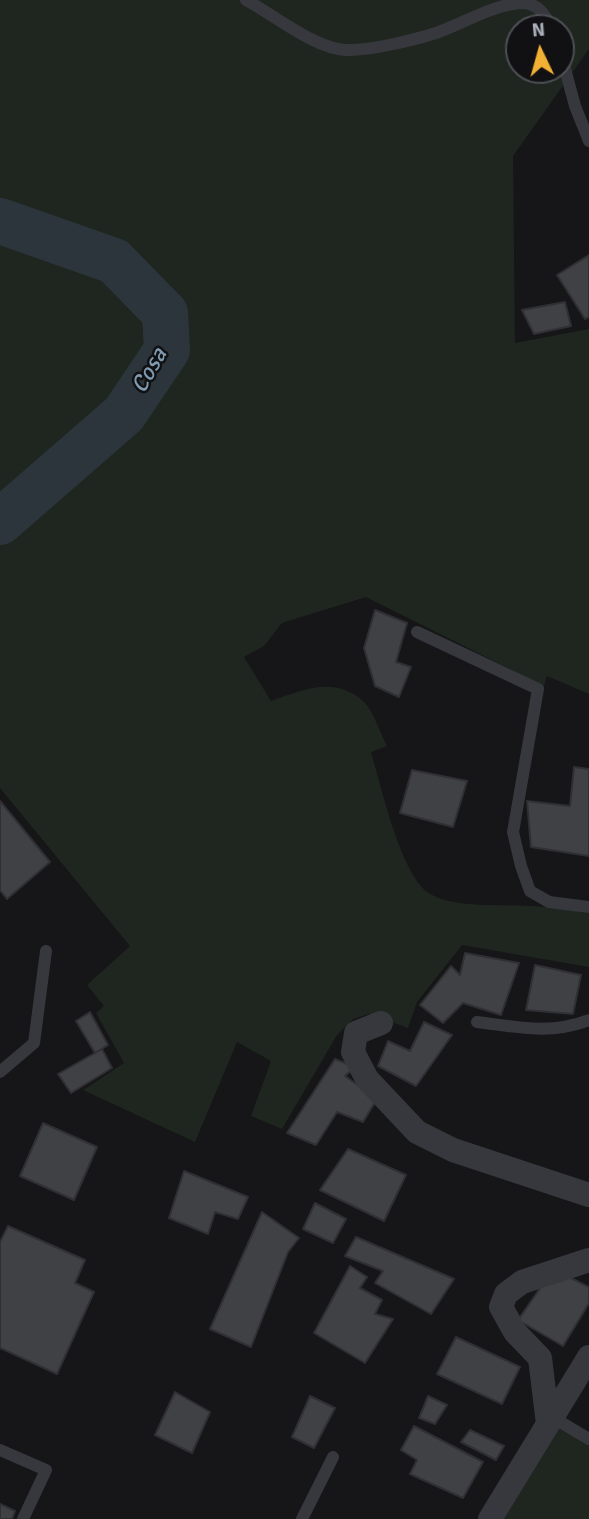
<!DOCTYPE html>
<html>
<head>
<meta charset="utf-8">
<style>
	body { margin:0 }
	#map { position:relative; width:589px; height:1519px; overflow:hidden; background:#161618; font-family:Signika,sans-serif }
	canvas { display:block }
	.north { position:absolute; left:505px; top:14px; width:70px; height:70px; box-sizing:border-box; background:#111113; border:2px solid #4d4f55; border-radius:50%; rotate:355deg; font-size:19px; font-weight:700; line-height:28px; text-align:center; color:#a8adb8 }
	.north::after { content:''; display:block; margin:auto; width:24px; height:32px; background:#f2b134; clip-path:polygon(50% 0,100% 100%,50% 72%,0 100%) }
</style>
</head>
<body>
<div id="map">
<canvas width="589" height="1519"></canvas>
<div class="north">N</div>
</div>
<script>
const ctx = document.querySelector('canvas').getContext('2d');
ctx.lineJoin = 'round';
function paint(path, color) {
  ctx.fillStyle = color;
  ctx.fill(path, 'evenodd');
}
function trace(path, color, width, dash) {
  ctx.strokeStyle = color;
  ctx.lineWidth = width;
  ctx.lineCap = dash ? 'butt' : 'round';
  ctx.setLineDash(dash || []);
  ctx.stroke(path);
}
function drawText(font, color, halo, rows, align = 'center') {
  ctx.font = font + ' Signika,sans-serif';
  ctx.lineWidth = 5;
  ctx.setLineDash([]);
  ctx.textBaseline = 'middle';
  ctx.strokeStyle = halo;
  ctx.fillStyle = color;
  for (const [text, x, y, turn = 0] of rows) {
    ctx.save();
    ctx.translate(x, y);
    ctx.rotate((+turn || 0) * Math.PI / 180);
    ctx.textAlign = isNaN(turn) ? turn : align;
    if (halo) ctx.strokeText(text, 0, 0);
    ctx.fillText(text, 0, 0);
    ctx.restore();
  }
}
const green = new Path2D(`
	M0,0h589v49l-76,107 2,187 74,-14v365l-42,-18 -3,10 -178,-89 -84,26 -18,23 -20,11 27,44c32,-11 64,-26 93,1 9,8 17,33 23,44l-16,6c10,34 29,118 55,139 22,18 76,13 104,15 20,1 40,4 59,7v54l-127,-22 -45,57 -9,26 -39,-14 -16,5 -16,16 -55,94 -31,-13 20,-55 -34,-19 -42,100 -112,-52 41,-27 -28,-50 8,-7 -17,-21 43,-39 -130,-158zM519,28h42v42h-42z
	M560,1426l29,18v75h-85z`);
const river = new Path2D(`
	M0,221l114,40 51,52 2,37 -43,64 -124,108`);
const building = new Path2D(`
	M589,255v62l-4,2 -28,-44z
	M565,302l6,24 -37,8 -12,-24z
	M375,610l32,13 -11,39 15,5 -12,30 -24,-11 -11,-38z
	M574,767l15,2v87l-58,-9 -4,-46 43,5z
	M412,770l55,11 -14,46 -53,-14z
	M0,801l50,61 -43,37 -7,-9z
	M465,953l54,10 -18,52 -38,-12 -20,20 -23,-18 31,-39 9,9z
	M535,965l46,10 -8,39 -47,-4z
	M90,1012l18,33 -13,8 -19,-32z
	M424,1022l28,13 -36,51 -38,-20 10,-25 22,10z
	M102,1049l10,19 -41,25 -13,-19z
	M335,1059l20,8 -10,9 32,23 -14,23 -26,-10 -21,33 -29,-12z
	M43,1123l54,24 -23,53 -54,-24z
	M348,1149l58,26 -22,46 -64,-31z
	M184,1171l64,26 -10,22 -23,-7 -7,22 -39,-16z
	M315,1203l31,16 -13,24 -30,-14z
	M262,1212l37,26 -11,14 -37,95 -41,-18z
	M8,1226l77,34 -10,23 19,9 -37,82 -57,-26v-106z
	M356,1237l98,42 -23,35 -56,-31 8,-12 -38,-15z
	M350,1266l17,11 -7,11 22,12 -7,14 18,5 -28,44 -51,-30z
	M567,1276l22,11v16l-26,43 -45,-26 25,-36z
	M456,1337l64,30 -18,37 -65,-30z
	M175,1392l35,20 -18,41 -37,-18z
	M310,1396l25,12 -21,40 -22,-11z
	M428,1396l19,9 -12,19 -16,-6z
	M414,1426l69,36 -20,36 -53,-24 7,-14 -16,-10z
	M470,1430l34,16 -8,14 -35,-18z
	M0,1504l15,7 -3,8h-12z`);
const lane = new Path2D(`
	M246,0c28,15 69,49 100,50 23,1 68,-10 90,-17 26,-9 58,-29 86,-30 16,0 23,12 31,25
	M561,54l14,52 14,35
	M417,632l121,57 -25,143 8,34 9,25 19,11 40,5
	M477,1022c41,5 72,13 112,-2
	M0,1072l34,-29 12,-92
	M552,1417l37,22
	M0,1450l46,20 -23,49
	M302,1519l31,-62`);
const street = new Path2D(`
	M381,1023l-25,10 -3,19 14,27 50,53 36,18 136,45
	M548,1424l-8,-66 -25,-26 -14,-25 5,-13 16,-12 67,-22
	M490,1519l99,-162`);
const waterNames = [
	["Cosa",150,371,-60]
];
paint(green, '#1e261f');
trace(river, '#2c353c', 46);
paint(building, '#404145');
trace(building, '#303034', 2);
trace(lane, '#37383d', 12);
trace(street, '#37383d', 24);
drawText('italic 23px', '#7f9bb3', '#111113', waterNames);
</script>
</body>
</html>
